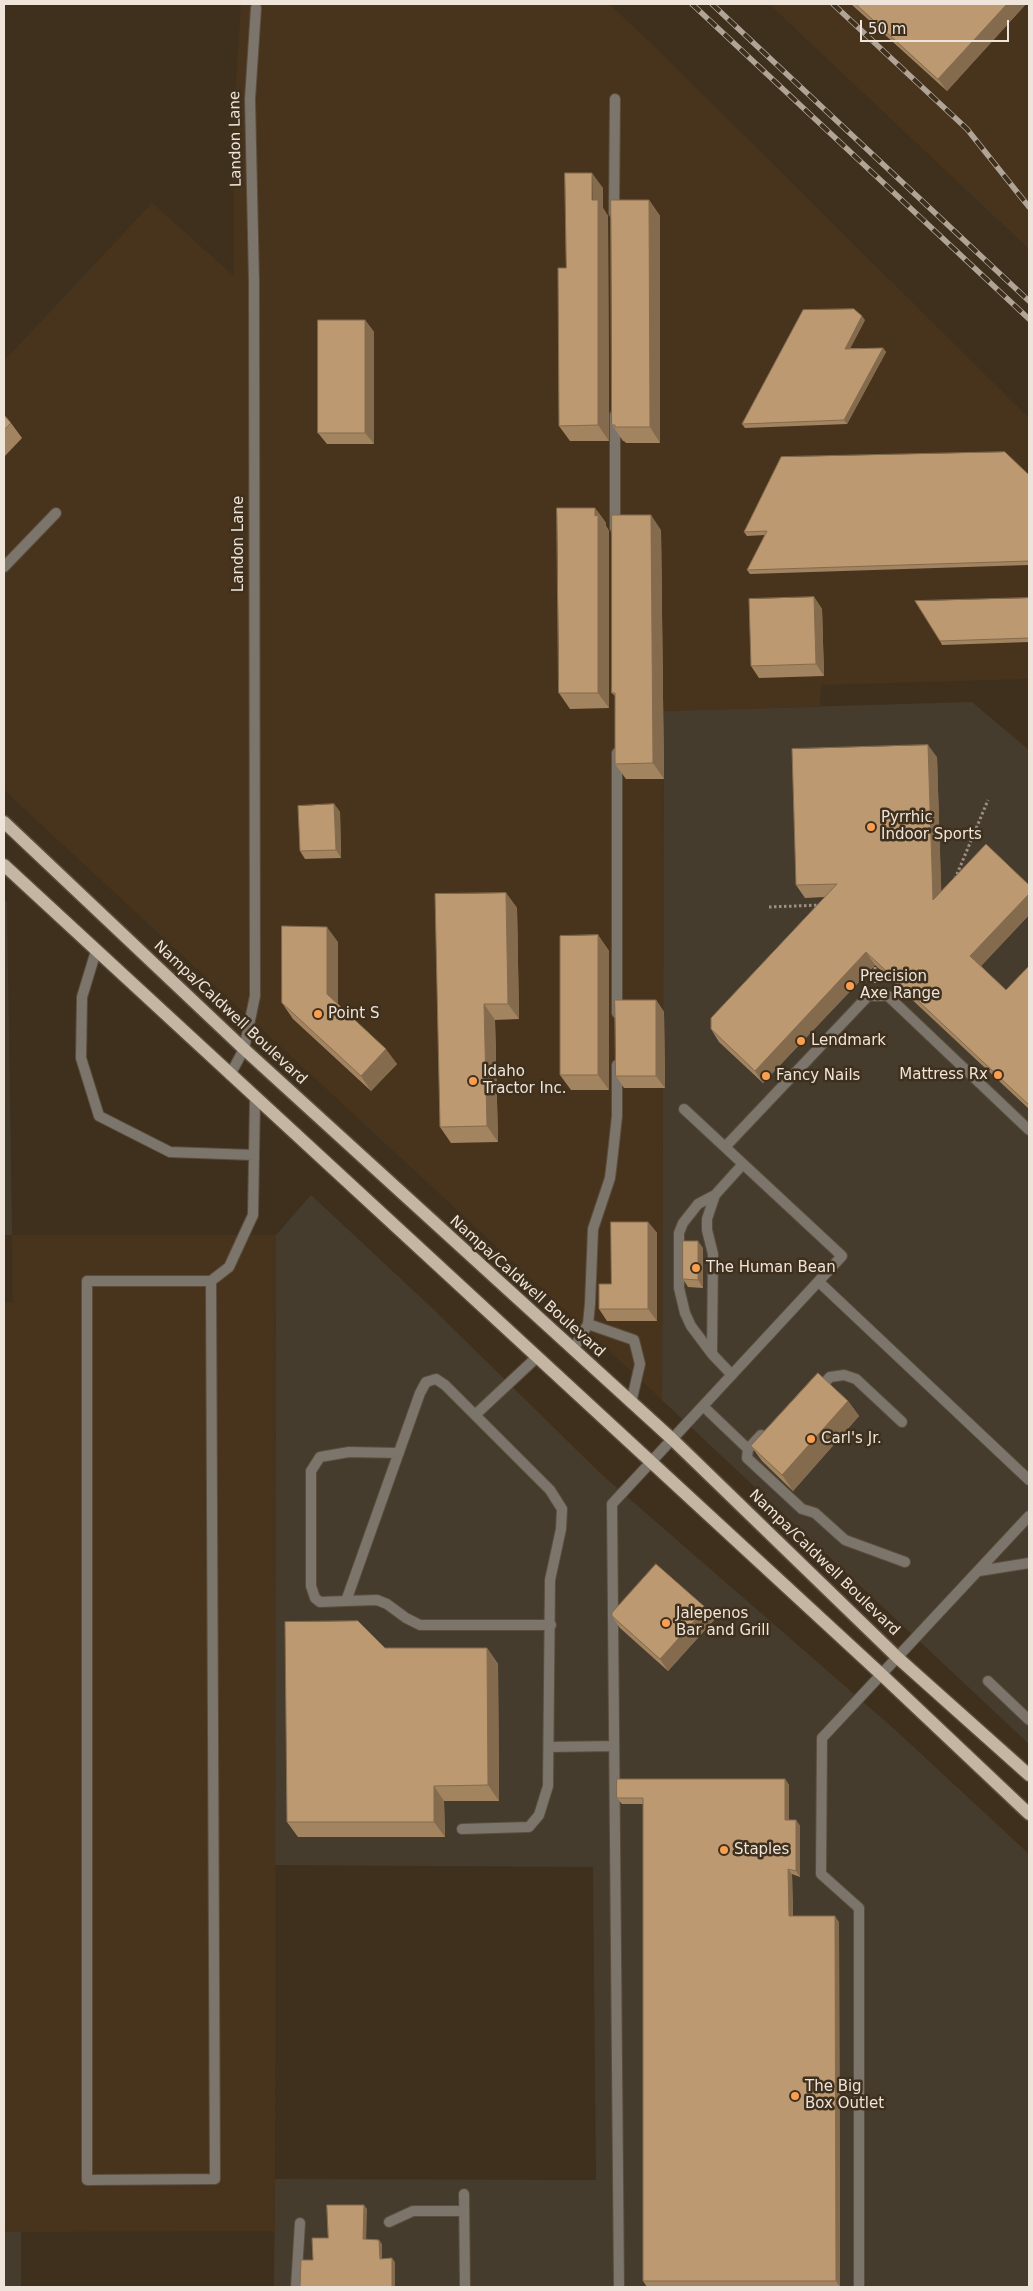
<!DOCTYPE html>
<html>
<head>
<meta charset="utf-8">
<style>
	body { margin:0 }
	#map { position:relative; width:1033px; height:2291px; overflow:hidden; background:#3f301e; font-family:"DejaVu Sans",sans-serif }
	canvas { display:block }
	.frame { position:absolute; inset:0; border:5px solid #eee4d9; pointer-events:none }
	.scale { position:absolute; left:860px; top:20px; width:149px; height:22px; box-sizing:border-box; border:2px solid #eee4d9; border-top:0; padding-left:6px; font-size:15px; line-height:18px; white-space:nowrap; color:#eee4d9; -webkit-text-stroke:4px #3f301e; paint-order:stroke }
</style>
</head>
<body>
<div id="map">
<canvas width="1033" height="2291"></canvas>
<div class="frame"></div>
<div class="scale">50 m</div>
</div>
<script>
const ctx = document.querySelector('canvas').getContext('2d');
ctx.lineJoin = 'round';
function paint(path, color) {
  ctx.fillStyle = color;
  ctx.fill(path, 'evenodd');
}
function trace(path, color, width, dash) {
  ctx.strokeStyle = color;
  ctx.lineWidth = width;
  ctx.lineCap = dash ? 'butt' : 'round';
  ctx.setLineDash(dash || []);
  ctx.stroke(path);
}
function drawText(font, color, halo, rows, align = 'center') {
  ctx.font = font + ' "DejaVu Sans",sans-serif';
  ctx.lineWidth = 5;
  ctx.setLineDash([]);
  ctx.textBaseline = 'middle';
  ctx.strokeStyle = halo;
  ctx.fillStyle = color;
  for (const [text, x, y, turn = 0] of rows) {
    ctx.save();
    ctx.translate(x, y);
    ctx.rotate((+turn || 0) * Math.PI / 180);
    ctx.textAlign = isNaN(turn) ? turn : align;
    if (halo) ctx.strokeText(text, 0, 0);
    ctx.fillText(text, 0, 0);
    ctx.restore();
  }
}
const commercial = new Path2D(`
	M972,702l57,48v994l-367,-344 2,-689z
	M4,899l3,3 5,333h-8z
	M311,1195l120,112 170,167 291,253 137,127v433h-755l1,-108 321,1 -3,-313 -318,-2 1,-630z
	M21,2231v56h-17v-55z`);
const built = new Path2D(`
	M241,4h368l48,45 372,369v261l-208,6 -1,22 -156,4 -2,689 -658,-610v-429l148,-158 82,73 -1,-146z
	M769,4h260v245z
	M12,1235h264l-1,996 -271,1v-929l9,-1z`);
const path = new Path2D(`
	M955,879l33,-79
	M769,907l52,-2
	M875,962v21`);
const lane = new Path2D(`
	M614,213l1,-114
	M615,415v113
	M4,567l52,-54
	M617,753v260
	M96,951l-14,46 -1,61 18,58 71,36 83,3
	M725,1147l143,-151h20l141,134
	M87,1281h124l4,898 -128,1z
	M211,1281l18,-14 24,-52 2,-117
	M819,1282l210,198
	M588,1324l46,16 6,24 -9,39
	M573,1350l15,-26 2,-20 3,-75 17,-51 3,-25 4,-37v-51
	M712,1354l1,-100 -6,-24v-11l8,-24
	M732,1375l-20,-21 -21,-28 -6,-13 -6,-25v-55l4,-10 15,-19 17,-9 28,-31
	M818,1390l12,-13 14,-2 12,4 46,43
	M703,1406l45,43
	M475,1415l61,-57
	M761,1435l-13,14 -1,9 55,51 13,4 30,27 60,22
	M979,1571l50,-8
	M346,1601l-26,1 -5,-4 -4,-12v-115l9,-14 29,-5 50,1
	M988,1681l41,39
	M549,1747l64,-1
	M462,1829l67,-2 10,-12 9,-29 2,-206 11,-51 1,-20 -12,-19 -105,-105 -9,-6 -10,3 -6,11 -74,208 31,-1 10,4 19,14 14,7h131
	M389,2222l24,-11h51
	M296,2287l4,-64
	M619,2287l-7,-783 230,-248 -158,-147
	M859,2287v-379l-38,-34 1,-136 207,-222`);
const street = new Path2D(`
	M230,1075l14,-26 11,-53 -1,-715 -4,-182 6,-91
	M464,2194l1,93`);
const primary = new Path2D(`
	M4,822l240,227 428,390 226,219 131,117
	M4,865l878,810 147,139`);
const rail = new Path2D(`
	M692,4l337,315
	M712,4l317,297
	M833,4l134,125 62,78`);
const wall = new Path2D(`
	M851,4h175l-79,87z
	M603,188v20l5,8 1,225h-39l-11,-15 7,-158z
	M649,200l11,16v227h-34l-2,-2h-1l-11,-16z
	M365,320l9,12v112h-47l-9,-11z
	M865,320l-15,28h33l3,4 -39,72 -102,4 -3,-4z
	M4,415l7,8 11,15 -18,19z
	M1029,475v90l-279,9 -3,-4 18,-35 -18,1 -3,-4z
	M595,508l11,15v3l3,5v177l-39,1 -11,-16z
	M661,530l3,249h-38l-11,-15v-68l-3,-3z
	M814,597l8,12 2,67 -65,2 -8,-12z
	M1029,598v44l-87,3 -2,-4z
	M937,757l4,134 88,-6v30l-48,51 25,24 23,-24v143l-154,-144 -112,118 -44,-41 -8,-13 114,-132 -20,1 -9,-13z
	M334,804l6,8 1,46 -36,1 -5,-8z
	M506,893l11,15 2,111 -24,1 3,122 -47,1 -11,-16z
	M598,935l11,16v139h-38l-11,-15z
	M338,942v62l59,60 -26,27 -78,-72 -11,-16z
	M656,1000l8,12 1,76h-41l-8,-12z
	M648,1222l9,11v88h-50l-8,-12 12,-25z
	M703,1248v40l-15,-1 -5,-8z
	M848,1401l11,15 -66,75 -31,-30 -11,-15z
	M612,1616l102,4 -46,51 -48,-43z
	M385,1648h102l11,16 1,137h-55l1,36h-147l-11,-15z
	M785,1779l4,6v35h7l4,6v51l-8,-3 1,42 46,6 1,365h-193l-4,-6v-477h-21l-5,-6z`);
const shadedWall = new Path2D(`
	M1007,4h19l-79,87 -9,-12z
	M592,173l11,15v20l5,8 1,225 -11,-16z
	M649,200l11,16v227l-10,-16z
	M862,316l3,4 -17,33 -3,-4z
	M365,320l9,12v112l-9,-11z
	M883,348l3,4 -39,72 -3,-4z
	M595,508l11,15v3l3,5v177l-11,-15z
	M651,515l10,15 3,249 -11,-16z
	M814,597l8,12 2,67 -8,-12z
	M928,745l9,12 5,155 -9,-12z
	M334,804l6,8 1,46 -5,-8z
	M506,893l11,15 2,111 -11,-15z
	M1029,894v21l-50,53 -9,-12z
	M327,927l11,15v68l-11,-16z
	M598,935l11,16v139l-11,-15z
	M866,952l9,13 -112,118 -8,-12z
	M656,1000l8,12 1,76 -9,-12z
	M484,1004l11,16 3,122 -11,-16z
	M386,1049l11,15 -26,27 -10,-15z
	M648,1222l9,11v88l-9,-12z
	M698,1241l5,7v40l-5,-8z
	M848,1401l11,15 -66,75 -11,-16z
	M706,1608l8,12 -46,51 -8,-12z
	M487,1648l11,16 1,137 -11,-16z
	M785,1779l4,6v41l-4,-6z
	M434,1786l10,15 1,36 -11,-15z
	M796,1820l4,6v51l-4,-6z
	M788,1869l4,5 1,48 -4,-6z
	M835,1916l4,6 1,365 -4,-6z
	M364,2205l3,4 -1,34 -3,-4z
	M379,2240l3,4v19l-2,-4z
	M392,2258l3,4v25h-3z`);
const building = new Path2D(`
	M856,4h151l-69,75z
	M565,173h27v27h6v225l-39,1 -1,-158h8z
	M611,200h38l1,227h-35v-2h-3z
	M854,309l8,7 -17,33 38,-1 -39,72 -102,4 61,-114z
	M318,320h47v113h-47z
	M4,415l7,8 -7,7z
	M1005,452l24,23v86l-282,9 20,-39 -23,1 37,-75z
	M557,508h38v8l3,-1v178h-39z
	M612,515h39l2,248 -38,1v-71h-3z
	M814,597l2,67 -65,2 -2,-67z
	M1029,598v40l-89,3 -25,-40z
	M928,745l5,155 53,-56 43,41v9l-59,62 36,34 23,-24v139l-163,-153 -111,119 -44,-42v-11l126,-134 -41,1 -4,-136z
	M334,804l2,46 -36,1 -2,-45z
	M506,893l2,111h-24l3,122 -47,1 -5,-233z
	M282,926l45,1v67l59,55 -25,27 -79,-73z
	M598,935v140h-38v-139z
	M615,1000h41v76h-40z
	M611,1222h37v87h-49v-25h12z
	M683,1241h15v39l-15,-1z
	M818,1373l30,28 -66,74 -31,-29z
	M656,1564l50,44 -46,51 -48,-43v-3z
	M358,1621l27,27h102l1,137 -54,1v36h-147l-2,-200z
	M617,1779h168v41h11v51l-8,-2 1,47h46l1,365h-193v-483h-26z
	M327,2205h37l-1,34 16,1 1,19 12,-1v29h-92l1,-27h12l-1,-22h16z`);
const markers = [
	[871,827,5,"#fa9f4f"],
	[850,986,5,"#fa9f4f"],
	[318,1014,5,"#fa9f4f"],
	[801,1041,5,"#fa9f4f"],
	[998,1075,5,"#fa9f4f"],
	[766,1076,5,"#fa9f4f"],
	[473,1081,5,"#fa9f4f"],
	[696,1268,5,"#fa9f4f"],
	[811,1439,5,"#fa9f4f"],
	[666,1623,5,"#fa9f4f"],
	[724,1850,5,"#fa9f4f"],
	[795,2096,5,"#fa9f4f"]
];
const streetNames = [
	["Landon Lane",236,139,-91],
	["Landon Lane",239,544,-90],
	["Nampa/Caldwell Boulevard",230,1013,43],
	["Nampa/Caldwell Boulevard",527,1287,42],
	["Nampa/Caldwell Boulevard",824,1563,44]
];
const poiNames = [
	["Pyrrhic",881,818],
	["Indoor Sports",881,835],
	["Precision",860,977],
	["Axe Range",860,994],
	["Point S",328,1014],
	["Lendmark",811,1041],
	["Idaho",483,1072],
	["Tractor Inc.",483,1089],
	["Mattress Rx",988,1075,"right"],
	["Fancy Nails",776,1076],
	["The Human Bean",706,1268],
	["Carl's Jr.",821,1439],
	["Jalepenos",676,1614],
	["Bar and Grill",676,1631],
	["Staples",734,1850],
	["The Big",805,2087],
	["Box Outlet",805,2104]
];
paint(commercial, '#463c2d');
paint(built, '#48341c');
trace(lane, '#5b4d3c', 12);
trace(street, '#5b4d3c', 12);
trace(primary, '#5b4d3c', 15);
trace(path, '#9d9082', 3, [2.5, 2.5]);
trace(lane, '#7c756c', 10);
trace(street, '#7c756c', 10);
trace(primary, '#c5b6a3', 12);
trace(rail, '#b0a497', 5.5);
trace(rail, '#3f301e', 4, [11]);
paint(wall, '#a28460');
paint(shadedWall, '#846b4e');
paint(building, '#bc9970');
trace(building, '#846b4e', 1);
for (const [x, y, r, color] of markers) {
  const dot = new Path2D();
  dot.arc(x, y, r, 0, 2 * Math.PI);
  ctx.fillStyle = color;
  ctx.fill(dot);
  trace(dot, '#3f301e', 2);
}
drawText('15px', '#eee4d9', '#3f301e', streetNames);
drawText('15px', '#eee4d9', '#3f301e', poiNames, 'left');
</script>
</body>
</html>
